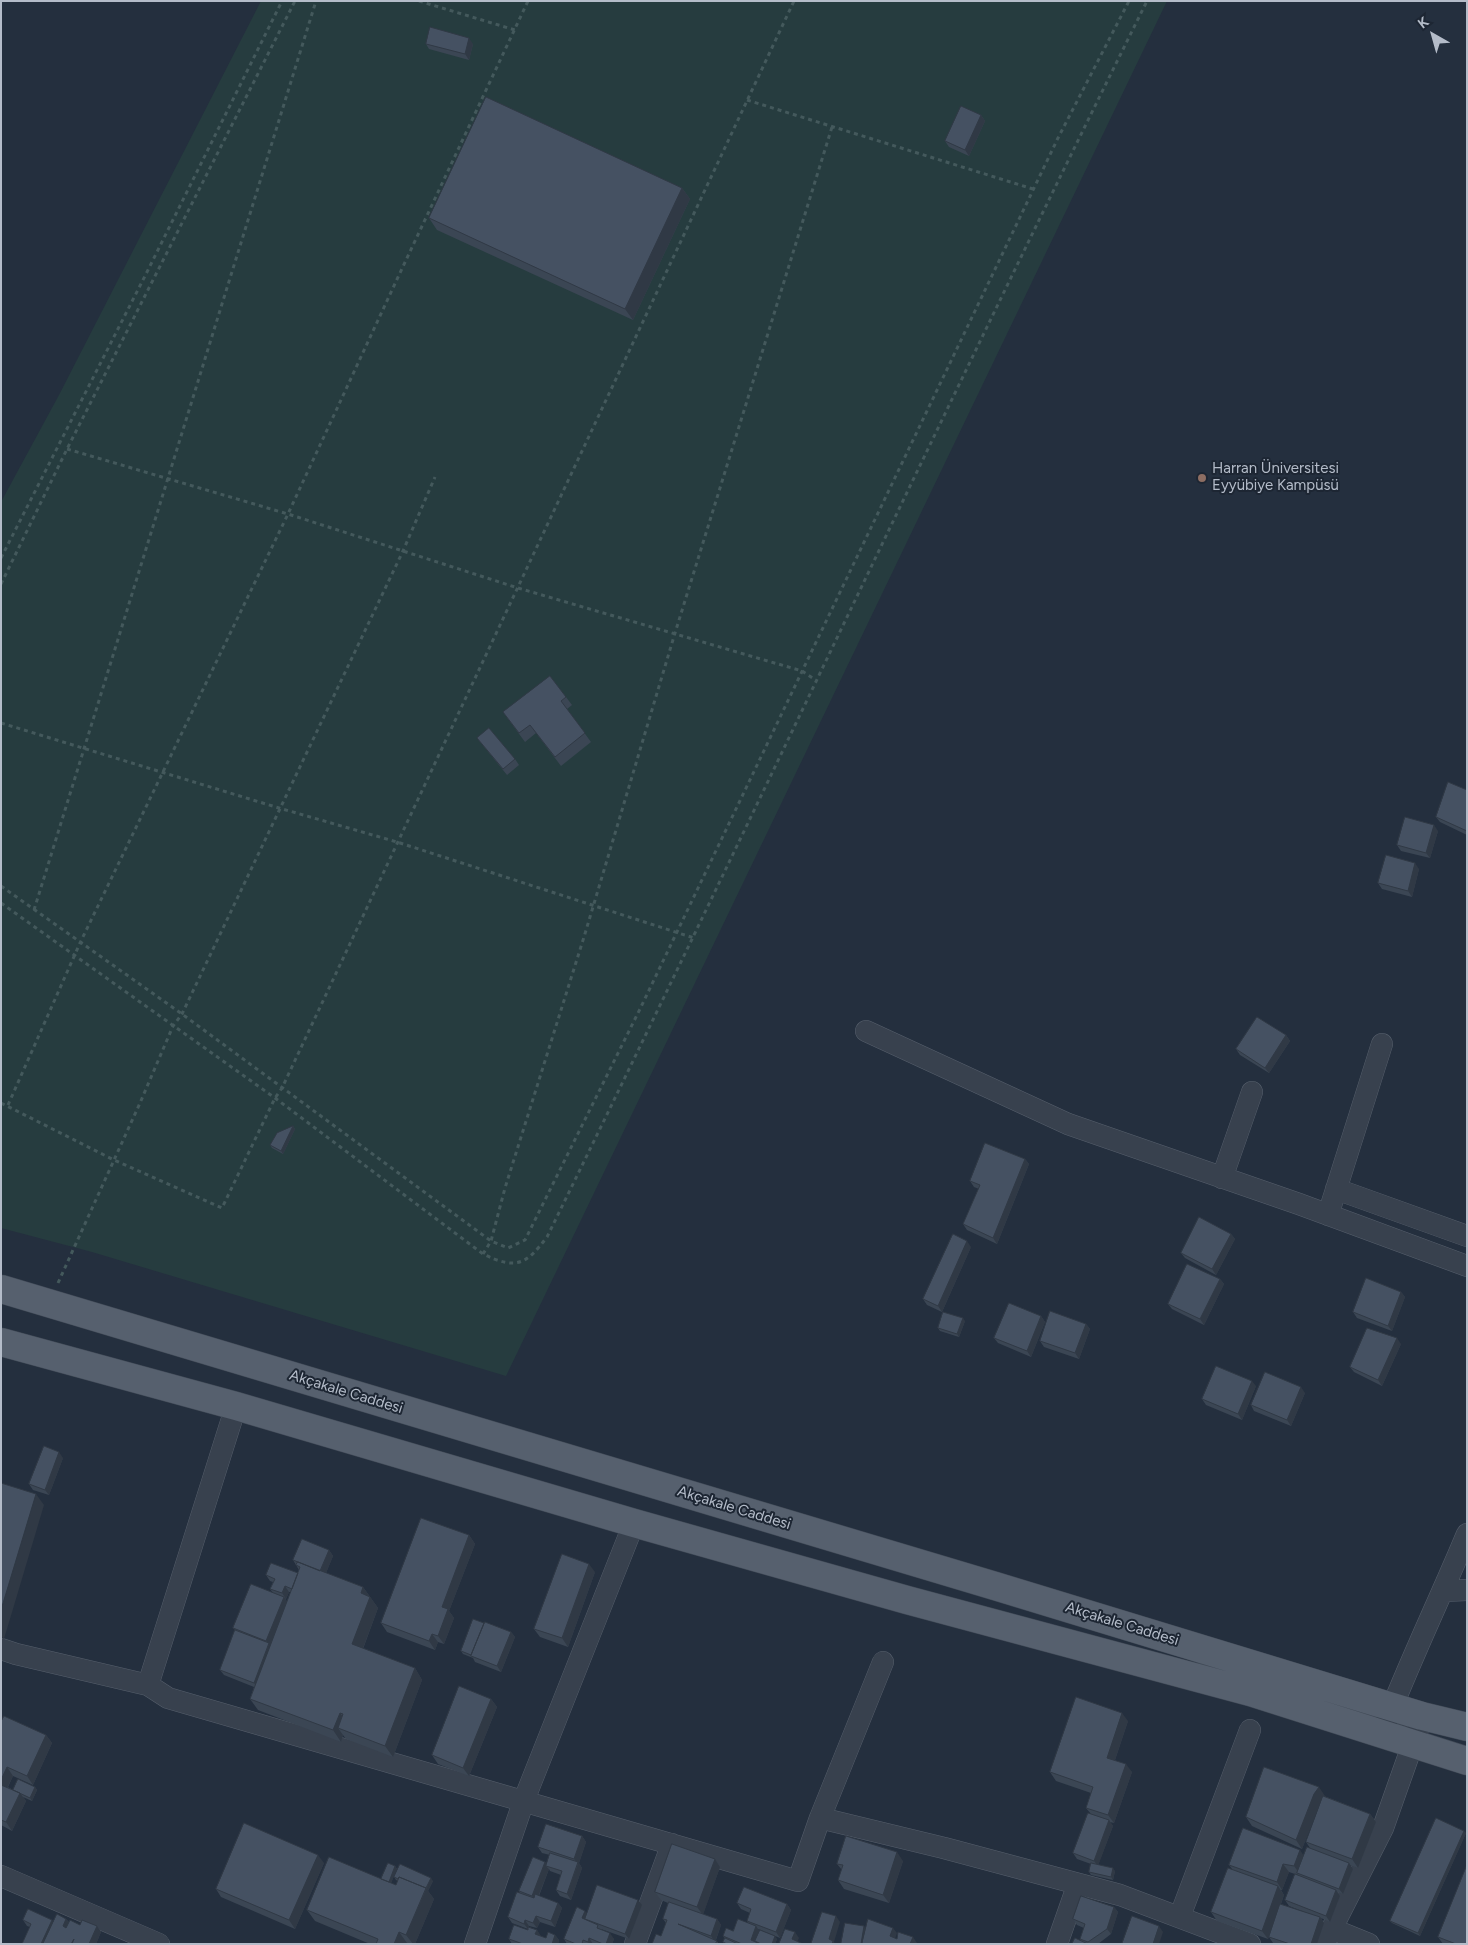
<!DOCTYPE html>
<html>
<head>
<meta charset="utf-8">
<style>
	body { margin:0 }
	#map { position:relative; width:1468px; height:1945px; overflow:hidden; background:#242f3e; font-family:Figtree,sans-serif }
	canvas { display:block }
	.frame { position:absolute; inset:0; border:2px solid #b4bcc9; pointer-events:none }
	.north { position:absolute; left:1408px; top:10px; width:50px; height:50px; -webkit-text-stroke:4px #1d2633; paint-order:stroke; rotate:322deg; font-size:14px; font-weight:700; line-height:20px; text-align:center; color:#b4bcc9 }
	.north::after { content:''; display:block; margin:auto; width:18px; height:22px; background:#b4bcc9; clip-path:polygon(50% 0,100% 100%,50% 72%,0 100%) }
</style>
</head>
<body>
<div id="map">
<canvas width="1468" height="1945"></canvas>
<div class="frame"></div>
<div class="north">K</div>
</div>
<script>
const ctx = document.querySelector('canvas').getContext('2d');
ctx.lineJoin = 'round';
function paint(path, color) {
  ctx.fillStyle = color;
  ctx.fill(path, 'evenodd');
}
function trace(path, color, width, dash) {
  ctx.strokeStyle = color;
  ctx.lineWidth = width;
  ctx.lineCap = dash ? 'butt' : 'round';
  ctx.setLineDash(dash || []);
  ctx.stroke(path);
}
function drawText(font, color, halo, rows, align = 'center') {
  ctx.font = font + ' Figtree,sans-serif';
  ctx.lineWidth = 4;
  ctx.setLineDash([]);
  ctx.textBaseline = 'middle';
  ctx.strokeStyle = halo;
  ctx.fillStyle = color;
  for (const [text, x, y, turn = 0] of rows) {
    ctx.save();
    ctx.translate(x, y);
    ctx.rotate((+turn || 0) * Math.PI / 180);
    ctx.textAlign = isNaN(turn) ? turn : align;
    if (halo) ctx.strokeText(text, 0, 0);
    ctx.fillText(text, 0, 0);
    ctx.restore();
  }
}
const green = new Path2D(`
	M261,1h906l-661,1375 -414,-124 -91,-24v-726l58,-107z`);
const path = new Path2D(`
	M419,1l96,29
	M747,100l286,89
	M67,449l221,65 230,74 284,83 15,10
	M1,558l145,-284 136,-273
	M1,584l66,-135 228,-448
	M1,723l278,85 118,34 297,96
	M1,886l181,128 309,227 17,7 17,-8 115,-231 418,-871 71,-137
	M1,903l274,195 208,156c33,16 43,11 64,-17 202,-411 396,-826 600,-1236
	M34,910l282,-909
	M1,1103l113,57 108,48 53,-110 7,-10 512,-1087
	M8,1105l72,-162 208,-429 111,-239 129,-274
	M483,1254l8,-13 14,-53 79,-251 91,-304 157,-506
	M58,1283l82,-180 33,-77 9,-12 221,-463 32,-74`);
const minor = new Path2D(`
	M866,1031l202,93 231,80 168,62
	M1222,1178l30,-86
	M1336,1189l131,47
	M1328,1215l54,-171
	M1444,1591l23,-1
	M1,1649l15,5 132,31 20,13 630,183 22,-63 63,-156
	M148,1685l88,-279
	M1381,1735c26,-68 58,-134 86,-201
	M820,1818l124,30 176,47 130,49
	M1,1876l158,68
	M1180,1916l70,-186
	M1332,1929l37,15
	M475,1944l49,-144 110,-277
	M635,1944l37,-100
	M1057,1944l21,-60
	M1324,1944l59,-116 35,-99`);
const major = new Path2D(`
	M1,1289l994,297 427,130 45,11
	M1,1342l235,64 398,117 273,77 343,92 217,69`);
const wall = new Path2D(`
	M426,44h47l-4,16 -40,-11z
	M981,115l4,6 -16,35 -20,-9 -4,-6z
	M682,188l8,11 -57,121 -196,-90 -8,-12z
	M566,697l6,8 -5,4 24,33 -30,24 -25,-33 -11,9 -22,-30z
	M477,738l38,21 4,6 -12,10z
	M1467,790v45l-27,-13 -4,-5z
	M1438,831l-8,27 -29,-7 -4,-6z
	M1419,869l-7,28 -30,-8 -4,-6z
	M1286,1035l4,6 -21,32 -29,-18 -4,-6z
	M293,1126l2,3 -12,25 -11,-6 -2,-3z
	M1025,1159l4,5 -32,80 -30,-14 -4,-6 16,-35 -5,-2 -4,-6z
	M1231,1234l4,5 -19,36 -31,-17 -4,-5z
	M971,1247l-29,65 -15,-7 -4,-6z
	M1220,1279l4,5 -20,41 -32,-16 -4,-5z
	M1401,1292l4,5 -13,34 -35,-13 -4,-6z
	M1041,1316l4,6 -14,35 -33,-14 -4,-5z
	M965,1321l-6,16 -19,-6 -2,-3z
	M1086,1324l4,5 -11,30 -35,-12 -4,-6z
	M1401,1344l-19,42 -28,-14 -4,-5z
	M1256,1386l-14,34 -36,-15 -4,-6z
	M1305,1393l-14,33 -37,-15 -3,-6z
	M63,1458l-14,37 -16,-5 -4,-6z
	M469,1535l6,9 -26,67 5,7 -10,26 -6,-2 -3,8 -48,-18 -6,-9z
	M329,1550l4,6 -7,17 37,14 15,21 -15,41 52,19 7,12 -29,77 -47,-18 -3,-4 -2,7 -83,-32 -8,-11 4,-12 -30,-12 -4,-5 15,-40 -2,-2 40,-35 -3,-4 3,-7 -3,-1 -4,-6 32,-2 1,-3 -6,-10zM289,1592h2l-4,10 -2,-4 1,1z
	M595,1572l-27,75 -28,-10 -6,-8z
	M484,1623l27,9 4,5 -14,35 -26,-10 -2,-4 -10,-4 -2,-3z
	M491,1699l6,8 -28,69 -31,-12 -6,-9z
	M1128,1721l-13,39 17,12 -18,51 -4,-1 3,4 -15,39 17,6 -2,9 -22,-5 -2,-3 2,-8 -14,-5 -4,-6 18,-39 -5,-6 5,-15 -35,-12 -6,-9z
	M1,1722l45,13 6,8 -19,42 -20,-9 -5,11 5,3 22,-3 2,3 -5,11 -9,-4 3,4 -14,30 -11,-6z
	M1324,1796l46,18 6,8 -18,46 -8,-3 3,4 -10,25 -5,-2 2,4 -10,26 -9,-4 3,5 -7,21h-40l-4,-1 -4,-6 6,-18 -7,20 -51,-18 -6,-9 21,-43 -3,-4 75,-9 6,-8 -4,-6 16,-42 -2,3 -18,46 -50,-23 -6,-9 79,-21zM1289,1872l9,3 1,1 -14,24 4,6 23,9 -31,-11 3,-9 -3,-5h1z
	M1466,1833l-46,103 -28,-13 -2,-2z
	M582,1836l4,6 -7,21 3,5 -11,32 -11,-4 -4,-6 5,-15 -11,-4 -1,-2 -10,27 19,7 4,5 -7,19 -15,-5 -3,6 -8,-2v1l8,3 3,6 6,2 9,-3 4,5 -1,4h-46l-3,-5 19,-10 -16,-6 -4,-6 12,-24 -1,-2 26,-29 2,2 3,-9 -8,-2 -4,-6z
	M715,1859l5,8 -17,47 14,5 4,6 -5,15 3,4h-67l9,-8 5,-13 -3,-4 5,-16 -7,-3 -6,-8z
	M903,1861l-14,42 -45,-14 -6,-9 4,-10 -5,-6z
	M324,1863l-29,66 -74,-32 -5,-8z
	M395,1866l2,3 -6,14 5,2 2,-4 -2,-1 -2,-3 39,4 -5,10 6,8 -19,45h-5l-3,-1v1h-37l-55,-23 -8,-11 75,-31z
	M737,1903l50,1 4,6 -11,28 -22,-9 1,2 18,8 -2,5h-51l-1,-2 2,-3 -2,-3 25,-13 -1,-2 3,-8 -9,-4z
	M642,1905l-13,34 -28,-10 13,10 -2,5h-45l-3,-5 23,-26z
	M1114,1907l4,5 -7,22 -13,10h-26l9,-3 -1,-2 4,-11 -7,-3 -4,-6z
	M66,1919l3,3 11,3 17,1 4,6 -5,12h-74l8,-17 -3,-1 -4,-6h29l1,2z
	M1438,1937l29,7h-24z`);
const shadedWall = new Path2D(`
	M469,38l4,6 -4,16 -4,-6z
	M981,115l4,6 -16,35 -4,-6z
	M682,188l8,11 -57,121 -8,-11z
	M1434,825l4,6 -8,27 -4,-5z
	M1415,863l4,6 -7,28 -4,-6z
	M1286,1035l4,6 -21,32 -4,-5z
	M293,1126l2,3 -12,25 -2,-3z
	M1025,1159l4,5 -32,80 -4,-6z
	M1231,1234l4,5 -19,36 -4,-6z
	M967,1241l4,6 -29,65 -4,-6z
	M1220,1279l4,5 -20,41 -4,-6z
	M1401,1292l4,5 -13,34 -4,-5z
	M1041,1316l4,6 -14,35 -4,-6z
	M963,1318l2,3 -6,16 -2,-3z
	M1086,1324l4,5 -11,30 -4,-6z
	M1397,1338l4,6 -19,42 -4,-6z
	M1252,1381l4,5 -14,34 -4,-6z
	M1301,1387l4,6 -14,33 -4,-6z
	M59,1452l4,6 -14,37 -4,-5z
	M36,1494l8,11 -40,134 -3,-3v-26z
	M469,1535l6,9 -26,67 5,7 -10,26 -6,-8 4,-29z
	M329,1550l4,6 -9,22 -4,-6z
	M589,1564l6,8 -27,75 -6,-9z
	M285,1586l4,6 -3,7 -4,-6z
	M363,1587l15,21 -18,48 -8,-12 9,-51z
	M284,1597l4,6 -30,86 -4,-6 15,-39 -3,-3z
	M511,1632l4,5 -14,35 -4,-6z
	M432,1634l6,8 -3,8 -6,-9z
	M415,1668l7,12 -29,77 -8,-11z
	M491,1699l6,8 -28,69 -6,-8z
	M340,1713l8,11 -10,4 5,7 -2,7 -8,-12z
	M1122,1713l6,8 -15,45 -6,-8z
	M46,1735l6,8 -19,42 -6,-9z
	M1126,1764l6,8 -18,51 -6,-8z
	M7,1767l6,9 -8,16 -4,-6v-6z
	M35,1787l2,3 -5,11 -2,-3z
	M1319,1787l6,9 -5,7 -18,46 -6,-9 18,-46z
	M20,1793l6,8 -14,30 -6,-9z
	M1370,1814l6,8 -18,46 -6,-9z
	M1109,1820l4,6 -15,40 -4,-5z
	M1464,1831l2,2 -46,103 -2,-3z
	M582,1836l4,6 -7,21 3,5 -11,32 -4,-6 11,-30 -4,-5z
	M1300,1850l6,9 -7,14 -5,-7z
	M897,1852l6,9 -14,42 -6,-8z
	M318,1855l6,8 -29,66 -6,-9z
	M715,1859l5,8 -17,48 -6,-8z
	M545,1862l3,4h-2l3,3 -13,33 -4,-6z
	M1349,1863l4,6 -10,25 -4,-5z
	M1283,1864l6,8 -7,18 -5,-8z
	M395,1866l2,3 -8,19 -2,-3z
	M1113,1868l2,3 -2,9 -2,-3z
	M431,1878l2,3 -5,10 6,8 -19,45h-2l-7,-9z
	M1278,1886l6,9 -16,44 -6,-8z
	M1336,1890l4,6 -10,26 -4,-6z
	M638,1900l4,5 -13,34 -4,-5z
	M558,1903l4,5 -7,19 -4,-6z
	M787,1904l4,6 -11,28 -4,-6z
	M1114,1907l4,5 -7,22 -4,-5z
	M585,1911l4,5 -4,3 2,3 -5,-4z
	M536,1916l4,6 -3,6 -4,-5z
	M836,1916l4,6 -6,20 1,2h-3l-3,-5z
	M1320,1917l4,6 -7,21h-6z
	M66,1919l4,5 -3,8 -4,-6z
	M717,1919l4,6 -6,17 -4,-6z
	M52,1920l4,6 -8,18h-7z
	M525,1920l4,6 -1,3 -4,-5z
	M97,1926l4,6 -5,12h-7z
	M756,1926l4,6 -4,10 -5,-2z
	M864,1926l4,6 -7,12z
	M1159,1926l4,6 -4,12h-6z
	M893,1928l4,5 -3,9 -4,-6z
	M537,1930l4,6 -2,4 -4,-6z
	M399,1932l8,11v1h-13z
	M795,1932l4,6 -3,6 -4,-5z
	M610,1933l4,6 -2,5h-6z
	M555,1935l4,5 -1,4h-6z
	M775,1936l2,3 -2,5h-3z
	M913,1937l4,6 -1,1h-6z
	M589,1938l4,6h-4l-1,-2z`);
const building = new Path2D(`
	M430,27l39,11 -4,16 -39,-10z
	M486,97l196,91 -57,121 -196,-91z
	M961,106l20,9 -16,35 -20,-9z
	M550,676l16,21 -5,4 24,32 -30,24 -25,-32 -11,8 -16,-21z
	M489,728l26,31 -12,10 -26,-31z
	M1448,782l19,8v41l-31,-14z
	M1405,817l29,8 -8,28 -29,-8z
	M1386,855l29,8 -7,28 -30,-8z
	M1257,1017l29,18 -21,33 -29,-19z
	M293,1126l-12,25 -11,-6 7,-12z
	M985,1143l40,16 -32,79 -30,-14 17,-39 -10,-4z
	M1199,1217l32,17 -19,35 -31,-16z
	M953,1234l14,7 -29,65 -15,-7z
	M1187,1264l33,15 -20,40 -32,-15z
	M1366,1278l35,14 -13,34 -35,-14z
	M1009,1303l32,13 -14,35 -33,-13z
	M1050,1311l36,13 -11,29 -35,-12z
	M943,1312l20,6 -6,16 -19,-6z
	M1367,1328l30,10 -19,42 -28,-13z
	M1216,1366l36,15 -14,33 -36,-15z
	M1265,1372l36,15 -14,33 -36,-15z
	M44,1446l15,6 -14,38 -16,-6z
	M1,1483l35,11 -35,116z
	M421,1518l48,17 -27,72 6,2 -10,27 -6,-2 -3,7 -48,-18z
	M302,1539l27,11 -9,21 -27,-11z
	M562,1554l27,10 -27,74 -28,-9z
	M298,1562l65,25 -2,6 9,4 -18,47 63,24 -30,78 -47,-18 5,-14 -3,-1 -7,17 -83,-31 50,-132 -4,-2z
	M271,1563l27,10 -6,16 -7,-3 -3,7 -12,-4 5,-10 -9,-4z
	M251,1584l33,13 -18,44 -33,-13z
	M473,1619l11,4 -13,32 -10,-4z
	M485,1622l26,10 -14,34 -26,-10z
	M235,1630l34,13 -15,40 -34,-13z
	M459,1686l32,13 -28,69 -31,-13z
	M1076,1697l46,16 -15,45 19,6 -18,51 -22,-7 7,-21 -43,-15z
	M4,1716l42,19 -19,41 -20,-9 -6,13v-58z
	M1264,1767l55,20 -5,7 -18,46 -50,-23z
	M18,1779l17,8 -5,11 -17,-8z
	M1,1785l19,8 -14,29 -5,-2z
	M1323,1796l47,18 -18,45 -46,-17z
	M1088,1813l21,7 -15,41 -21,-8z
	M1436,1818l28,13 -46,102 -28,-12z
	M244,1823l74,32 -29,65 -73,-31z
	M546,1824l36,12 -8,23 -36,-12z
	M1243,1828l57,22 -6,16 -11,-2 -6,18 -48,-17z
	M846,1836l51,16 -14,43 -45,-15 5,-15 -6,-1z
	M672,1844l43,15 -18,48 -42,-15z
	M1307,1847l42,16 -10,26 -42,-16z
	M550,1853l28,9 -11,32 -11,-4 6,-19 -16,-5z
	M329,1857l67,28 3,-8 27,11 -20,47 -7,-3 -5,12h-18l2,-5 -71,-29z
	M533,1857l12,5 -13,34 -13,-5z
	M388,1863l7,3 -6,16 -8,-3z
	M1091,1863l22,5 -2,9 -22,-5z
	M400,1864l31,14 -5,10 -27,-11 -1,2 -4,-2z
	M1467,1865v79h-11l-18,-7z
	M1228,1868l50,18 -16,45 -51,-19z
	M1295,1874l41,16 -10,26 -41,-16z
	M597,1885l41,15 -13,34 -40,-15z
	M744,1887l43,17 -11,28 -29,-11 4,-12 -14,-6z
	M517,1892l17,6 1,-4 23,9 -7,18 -15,-5 -3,7 -8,-3 -1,4 -16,-7z
	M1081,1896l33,11 -7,22 -19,13 -8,-3 5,-15 -12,-5z
	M669,1902l48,17 -6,17 -33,-12 39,17 -2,3h-63l4,-10 5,2 6,-16 -4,-1z
	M1280,1904l40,13 -9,27h-21l-21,-7z
	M577,1907l8,4 -3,7 16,7 -1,3 13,5 -4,11h-3l-14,-6 -1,4 -5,-2 -1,4h-6l-12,-5z
	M28,1909l24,11 -11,24h-19l9,-20 -8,-4z
	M822,1912l14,4 -7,23 4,2 -1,3h-21z
	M57,1914l9,5 -3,7 3,2 4,-8 10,5 2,-5 15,6 -8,18h-17l2,-5 -3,5h-28z
	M1132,1916l27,10 -6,18h-31z
	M738,1919l18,7 -5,14 9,4h-18l-19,-8 3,-8 7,3z
	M868,1919l25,9 -3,8 7,3 1,-7 15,5 -3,7h-48z
	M845,1923l19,3 -3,18h-20z
	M514,1925l14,5v-3l9,3 -2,4 11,4 2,-6 7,3 -3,9h-29l-14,-5z
	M785,1929l10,3 -3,7 11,5h-24z
	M760,1930l15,6 -3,8h-11l-6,-3z
	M725,1938l13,6h-11l-4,-2z
	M1075,1938l13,6h-16z`);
const markers = [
	[1202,478,5,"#8d6e63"]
];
const poiNames = [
	["Harran Üniversitesi",1212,469],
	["Eyyübiye Kampüsü",1212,486]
];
const streetNames = [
	["Akçakale Caddesi",346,1392,17],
	["Akçakale Caddesi",734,1508,17],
	["Akçakale Caddesi",1122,1624,17]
];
paint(green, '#263c3f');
trace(minor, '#565f6c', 22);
trace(major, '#414a57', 29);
trace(path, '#44595c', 3, [4, 4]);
trace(minor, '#38414e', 21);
trace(major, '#56606e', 28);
paint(wall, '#3b4654');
paint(shadedWall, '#303945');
paint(building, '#455162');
trace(building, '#303945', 1);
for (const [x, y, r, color] of markers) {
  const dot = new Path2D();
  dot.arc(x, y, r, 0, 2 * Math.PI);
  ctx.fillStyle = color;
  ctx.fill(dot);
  trace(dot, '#1d2633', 2);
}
drawText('15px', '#b4bcc9', '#1d2633', poiNames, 'left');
drawText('15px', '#b4bcc9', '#1d2633', streetNames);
</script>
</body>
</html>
